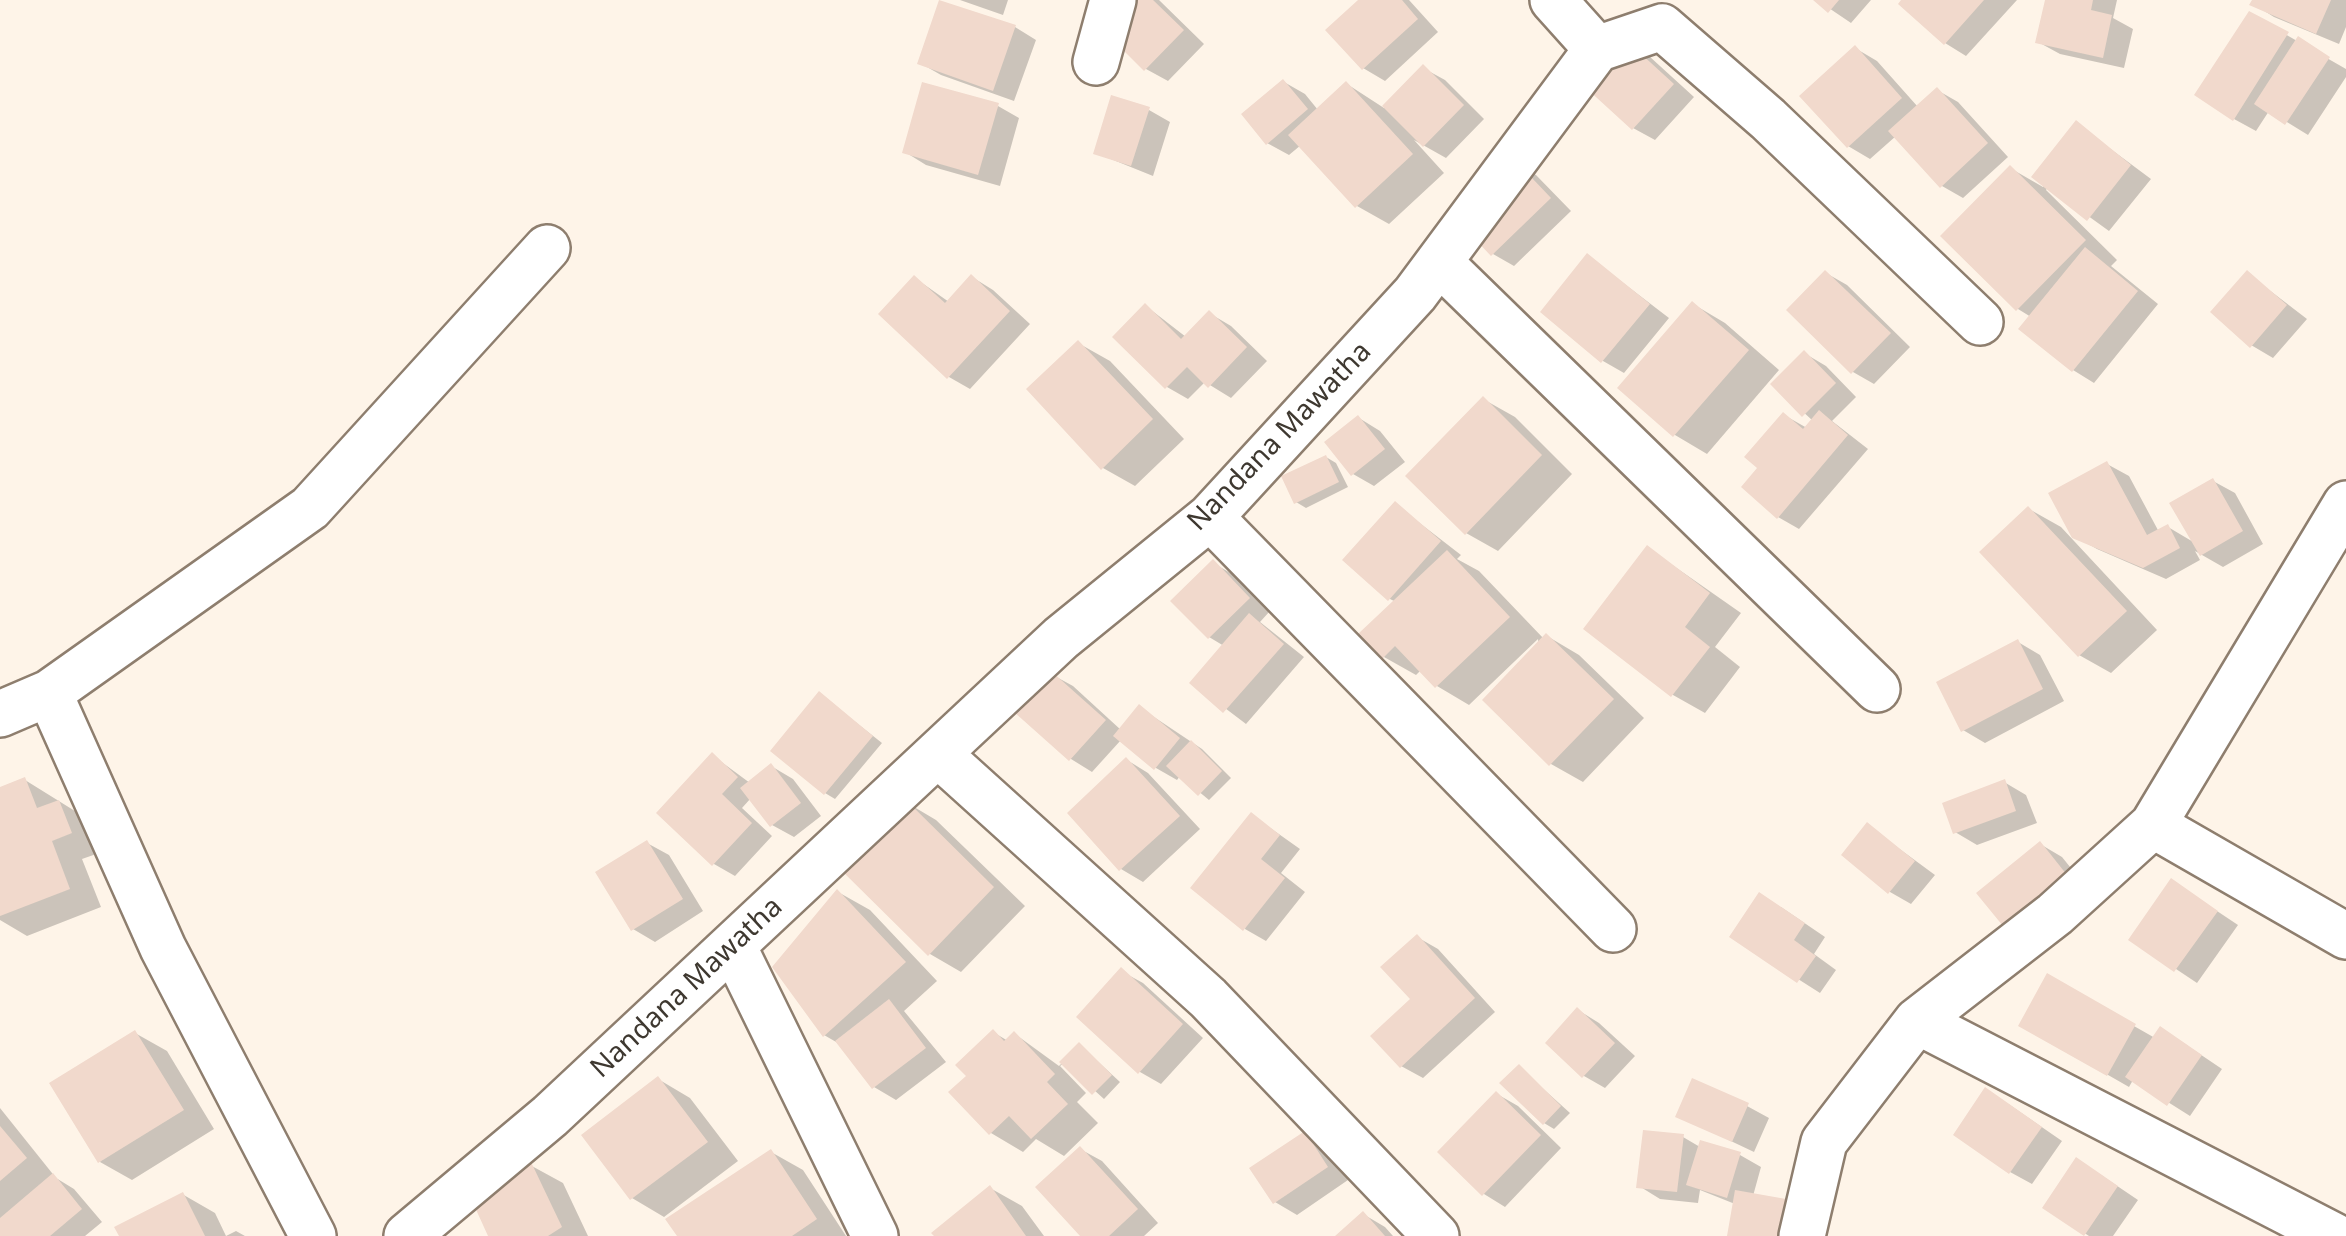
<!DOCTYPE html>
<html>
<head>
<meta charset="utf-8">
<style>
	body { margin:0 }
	canvas { display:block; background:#fef4e8 }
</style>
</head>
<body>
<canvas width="2346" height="1236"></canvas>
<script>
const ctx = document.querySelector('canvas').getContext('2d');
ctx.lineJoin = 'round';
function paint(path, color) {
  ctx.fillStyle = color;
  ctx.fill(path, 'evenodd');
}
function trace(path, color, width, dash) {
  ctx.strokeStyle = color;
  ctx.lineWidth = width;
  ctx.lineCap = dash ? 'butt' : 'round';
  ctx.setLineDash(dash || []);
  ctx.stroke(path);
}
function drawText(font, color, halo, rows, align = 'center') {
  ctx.font = font + ' "Noto Sans",sans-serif';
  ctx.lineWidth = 8;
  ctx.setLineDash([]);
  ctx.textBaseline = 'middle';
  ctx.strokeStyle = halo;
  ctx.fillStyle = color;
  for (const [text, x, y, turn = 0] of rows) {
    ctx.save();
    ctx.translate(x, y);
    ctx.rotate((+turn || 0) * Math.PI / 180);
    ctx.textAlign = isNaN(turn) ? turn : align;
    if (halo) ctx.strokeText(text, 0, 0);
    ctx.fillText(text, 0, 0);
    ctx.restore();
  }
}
const shadow = new Path2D(`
	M960,0h48l-5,15z
	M1126,0h33l45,44 -36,37 -22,-12z
	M1362,0h47l29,32 -53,49 -22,-13z
	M1817,0h54l-20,23z
	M1905,0h112l-51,56 -21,-13z
	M2047,0h70l-4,18 20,11 -9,39 -64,-14 -22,-12z
	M2254,0h92v27l-7,17 -65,-27 -21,-13z
	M2250,14l96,55v8l-38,58 -39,-24 -13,20 -22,-12z
	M1015,27l21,13 -22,61 -73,-26 -21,-12z
	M1627,44l22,12 45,41 -39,43 -22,-12z
	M1855,48l22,13 41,46 19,-17 21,12 50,55 -45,41 -21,-12 -46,-50 -26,23 -22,-13z
	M1423,68l22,12 39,39 -38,39 -32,-18 30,33 -55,51 -32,-18 -56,-61 -12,10 -22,-12 17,-61 21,12 13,16 29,-26 37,24z
	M998,106l21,12 -19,68 -74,-21 -21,-13z
	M1149,110l21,12 -17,54 -57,-23z
	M2077,124l74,55 -42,52 -61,-44 -2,3 71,70 -6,6 47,38 -64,79 -21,-13 -42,-53 -13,-8 -8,-141 33,19z
	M1514,162l22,13 35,36 -57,55 -21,-12z
	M1588,256l81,62 -45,55 -21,-12z
	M1826,273l21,12 63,62 -36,37 -21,-12z
	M2247,273l60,46 -34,39 -22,-13z
	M972,277l21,13 37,34 -60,65 -21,-12 -34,-99 34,24z
	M1693,304l32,19 54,47 -72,84 -32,-19 -54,-47z
	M1146,306l40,31 23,-24 22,13 36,35 -36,37 -26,-16 -17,17 -21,-12z
	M1078,343l32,18 74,78 -49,47 -32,-18z
	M1804,353l22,13 30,31 -24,24 36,28 -69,80 -21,-12 -18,-49 24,-53 23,13 6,-7 -40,-37z
	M1483,399l32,18 57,57 -74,77 -32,-18z
	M1359,418l21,13 25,31 -31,24 -21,-12z
	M1326,457l10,6 12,24 -42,21 -10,-6z
	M2107,464l22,12 30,56 9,-5 27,16 18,-62 22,12 28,51 -40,23 -28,-16 5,9 -34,19 -69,-30 -23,-13z
	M1395,504l66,51 -4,4 22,12 65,68 3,-3 32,19 65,63 -61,64 -32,-18 -13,-125 -69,66 -32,-19 -16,-16 -5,5 -32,-18 12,-55 -6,-3z
	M2029,509l32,18 96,103 -46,43 -32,-18z
	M1648,548l93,65 -26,34 25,20 -35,46 -32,-18 -86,-66z
	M1213,563l21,12 36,36 -10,11 44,35 -58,67 -54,-41 32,-37 -15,-9z
	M2018,642l22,13 24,46 -79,42 -22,-13z
	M1051,674l22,12 48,44 18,-23 63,42 29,29 -22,22 -29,-24 -3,4 -21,-12 -35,-28 -29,32 -21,-13 -53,-47z
	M820,694l62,49 -47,56 -10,-6z
	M712,755l38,28 21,-17 22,13 28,37 -27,21 -22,-12 -21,-27 -9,10 30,28 -37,40 -21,-12z
	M1127,760l21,13 52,56 -57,53 -22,-13 -51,-56z
	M25,780l66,41 11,31 -20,7 19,48 -74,29 -27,-16v-130z
	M2004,782l22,13 11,28 -60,22 -22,-13z
	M904,801l32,19 89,86 -64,66 -31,-18z
	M1252,815l48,34 -19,24 24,19 -39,49 -21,-12z
	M1867,825l68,50 -24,29 -21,-12z
	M647,843l22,12 34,56 -48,31 -22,-13z
	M2040,844l22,13 25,31 -83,36z
	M2172,881l66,44 -41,58 -66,-44z
	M838,892l32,18 67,71 -33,30 42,51 -50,38 -22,-13 -31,-41 -19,-11z
	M1781,907l44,30 -11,17 22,16 -16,23 -88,-56z
	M1417,937l21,12 57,63 -72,66 -22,-12 12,-66z
	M1121,971l22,12 60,55 -42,46 -21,-12z
	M2048,977l107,61 27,4 40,27 -32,47 -57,-36 -4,7 -108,-62z
	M1578,1010l21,13 36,33 -30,32 -21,-12 -36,-34z
	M993,1032l15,9 7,-7 44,32 21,-21 40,37 -16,17 -40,-36 -4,3 26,27 -9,9 21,21 -34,33 -28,-17 -13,13 -32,-19 -22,-57z
	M135,1033l32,18 47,78 -82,51 -32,-18z
	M1519,1067l51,46 -16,16 -10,-6z
	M658,1079l32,19 48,63 -74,56 -32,-19z
	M1497,1094l21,12 43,42 -56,59 -21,-13 -43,-42z
	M2007,1103l55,38 -30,43 -22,-12z
	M1747,1106l22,12 -15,34 -76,-36z
	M0,1108l56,70 18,11 28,33 -17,14h-85z
	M1305,1134l21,13 22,33 -51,35 -22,-13z
	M1683,1137l17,10 40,8 21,12 -8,29 32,6 21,12 -4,22h-73l6,-32 -35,-14 -2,13 -38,-4 -21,-13z
	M1080,1149l22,12 56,62 -14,13h-61z
	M771,1152l32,18 43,66h-166z
	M530,1165l33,18 25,53h-97z
	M2098,1173l40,27 -25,36h-24l-44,-29z
	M990,1188l32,18 22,30h-107z
	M182,1194l33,19 11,23 10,-5 9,5h-123z
	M1363,1214l22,13 8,9h-55z`);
const building = new Path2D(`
	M939,0l77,25 -23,66 -76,-27z
	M1123,0h30l31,30 -40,41 -46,-46z
	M1358,0h44l16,19 -56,51 -37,-40z
	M1813,0h26l-11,13z
	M1901,0h83l-40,45 -46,-41z
	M2045,0h48l-2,10 21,5 -9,43 -68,-15z
	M2252,0h79l-15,34 -67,-29z
	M2249,11l40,21 -56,89 -39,-26z
	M2298,36l32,21 -45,68 -31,-21z
	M1627,41l47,43 -42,46 -47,-43z
	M1855,45l47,53 -55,50 -48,-52z
	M1423,64l41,41 -41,42 -41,-41z
	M1283,79l25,30 -42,36 -25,-31z
	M1346,81l67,73 -58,54 -67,-73z
	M922,82l77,21 -21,72 -76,-22z
	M1937,87l51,56 -48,45 -52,-57z
	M1111,95l39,12 -19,59 -38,-12z
	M2076,120l55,45 -44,56 -56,-44z
	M1514,159l37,39 -60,58 -37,-39z
	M2010,165l76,75 -70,71 -76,-75z
	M2085,247l53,44 -66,81 -54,-43z
	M1587,253l63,51 -49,59 -61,-51z
	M1825,270l66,63 -40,41 -65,-64z
	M2247,270l40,35 -37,43 -40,-36z
	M971,274l39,37 -63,68 -69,-65 36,-39 31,28z
	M1692,301l57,49 -76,87 -56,-49z
	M1145,303l36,36 28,-29 38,37 -39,41 -21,-21 -22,22 -53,-52z
	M1078,340l75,79 -52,51 -75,-81z
	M1804,350l32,33 -34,34 -32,-33z
	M1483,396l59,59 -77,80 -60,-59z
	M1819,410l29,25 -71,84 -36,-32 16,-19 -13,-11 39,-45 20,17z
	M1358,415l27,34 -34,27 -27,-34z
	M1326,455l13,27 -45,22 -13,-28z
	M2107,461l40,74 21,-11 12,24 -37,20 -71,-30 -24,-45z
	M2213,478l30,53 -43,25 -31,-53z
	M1395,501l46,40 -53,60 -46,-41z
	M2028,506l99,105 -49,46 -99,-105z
	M1647,545l63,48 -25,34 25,20 -39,50 -88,-68z
	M1447,550l63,67 -75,71 -40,-42 -13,13 -24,-25z
	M1213,559l37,39 -42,41 -38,-38z
	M1249,613l35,31 -61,69 -34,-30z
	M1546,633l68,66 -65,67 -67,-66z
	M2018,639l25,50 -82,43 -25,-50z
	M1051,671l55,49 -37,41 -55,-49z
	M819,691l54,45 -49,59 -54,-44z
	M1139,704l41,34 -26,32 -41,-34z
	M1191,740l31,31 -24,25 -32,-30z
	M712,752l26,25 -16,17 30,29 -40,43 -56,-53z
	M1126,757l54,59 -61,55 -52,-58z
	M771,763l30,40 -31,24 -30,-39z
	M25,777l12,31 22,-8 13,33 -20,8 18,48 -70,27v-129z
	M2005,779l11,32 -63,23 -11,-31z
	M904,798l90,89 -66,69 -90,-89z
	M1251,812l29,23 -19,24 24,19 -42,53 -53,-43z
	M1867,822l48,39 -27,33 -47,-39z
	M647,840l36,59 -52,32 -36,-59z
	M2040,841l27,34 -64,51 -27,-33z
	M2171,878l47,33 -44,61 -46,-32z
	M837,889l69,73 -83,75 -51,-70z
	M1759,892l46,31 -11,17 22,16 -19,27 -68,-46z
	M1417,934l58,64 -75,70 -30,-32 40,-37 -30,-32z
	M1121,967l62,57 -45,50 -62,-57z
	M2047,973l89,51 -29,52 -89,-50z
	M889,999l37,49 -54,41 -37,-48z
	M1577,1007l38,36 -33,35 -37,-35z
	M2160,1026l42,29 -35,51 -42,-29z
	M993,1029l11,12 10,-10 41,43 -8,8 21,22 -37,35 -22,-23 -20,19 -41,-43 18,-16 -11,-11z
	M135,1030l49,80 -86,53 -49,-80z
	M1079,1042l33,33 -20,20 -33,-33z
	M1519,1064l42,42 -18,19 -44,-42z
	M658,1076l50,66 -78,58 -49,-65z
	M1692,1078l57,25 -17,39 -57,-25z
	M1985,1087l57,40 -33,47 -56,-39z
	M1496,1091l45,44 -59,61 -45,-44z
	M0,1126l27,32 -27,23z
	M1643,1130l41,4 -7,58 -41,-4z
	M1305,1131l23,36 -55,37 -24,-36z
	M1700,1140l41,12 -14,46 -41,-13z
	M1080,1146l58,63 -29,27h-29l-45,-49z
	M771,1149l46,70 -25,17h-115l-12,-17z
	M2076,1157l42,29 -34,50 -42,-28z
	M531,1162l31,65 -14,9h-60l-20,-44z
	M53,1173l29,36 -32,27h-50v-18z
	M990,1185l36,51h-92l-3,-3z
	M1735,1190l51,9 -7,37h-52z
	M183,1192l22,44h-86l-5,-9z
	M1363,1211l22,25h-50z`);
const minor = new Path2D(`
	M1553,0l44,49
	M1096,62l17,-62
	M1439,262l438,427
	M1210,517l403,412
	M49,693l261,-185 237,-260
	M0,714l49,-21 114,255 150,288
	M938,754l270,244 228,238
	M2153,825l193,111
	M733,946l142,290
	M1917,1021l417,215
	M407,1236l143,-120 511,-478 149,-121 205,-223 182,-245 65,-22 106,92 212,203
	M1802,1236l22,-94 93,-121 138,-107 98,-89 193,-321`);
const streetNames = [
	["Nandana Mawatha",1280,437,-46],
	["Nandana Mawatha",687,988,-43]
];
paint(shadow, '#0003');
paint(building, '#f1d9cc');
trace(minor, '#8e7e6e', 50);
trace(minor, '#fff', 45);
drawText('28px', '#3e3830', '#fff', streetNames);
</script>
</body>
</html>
